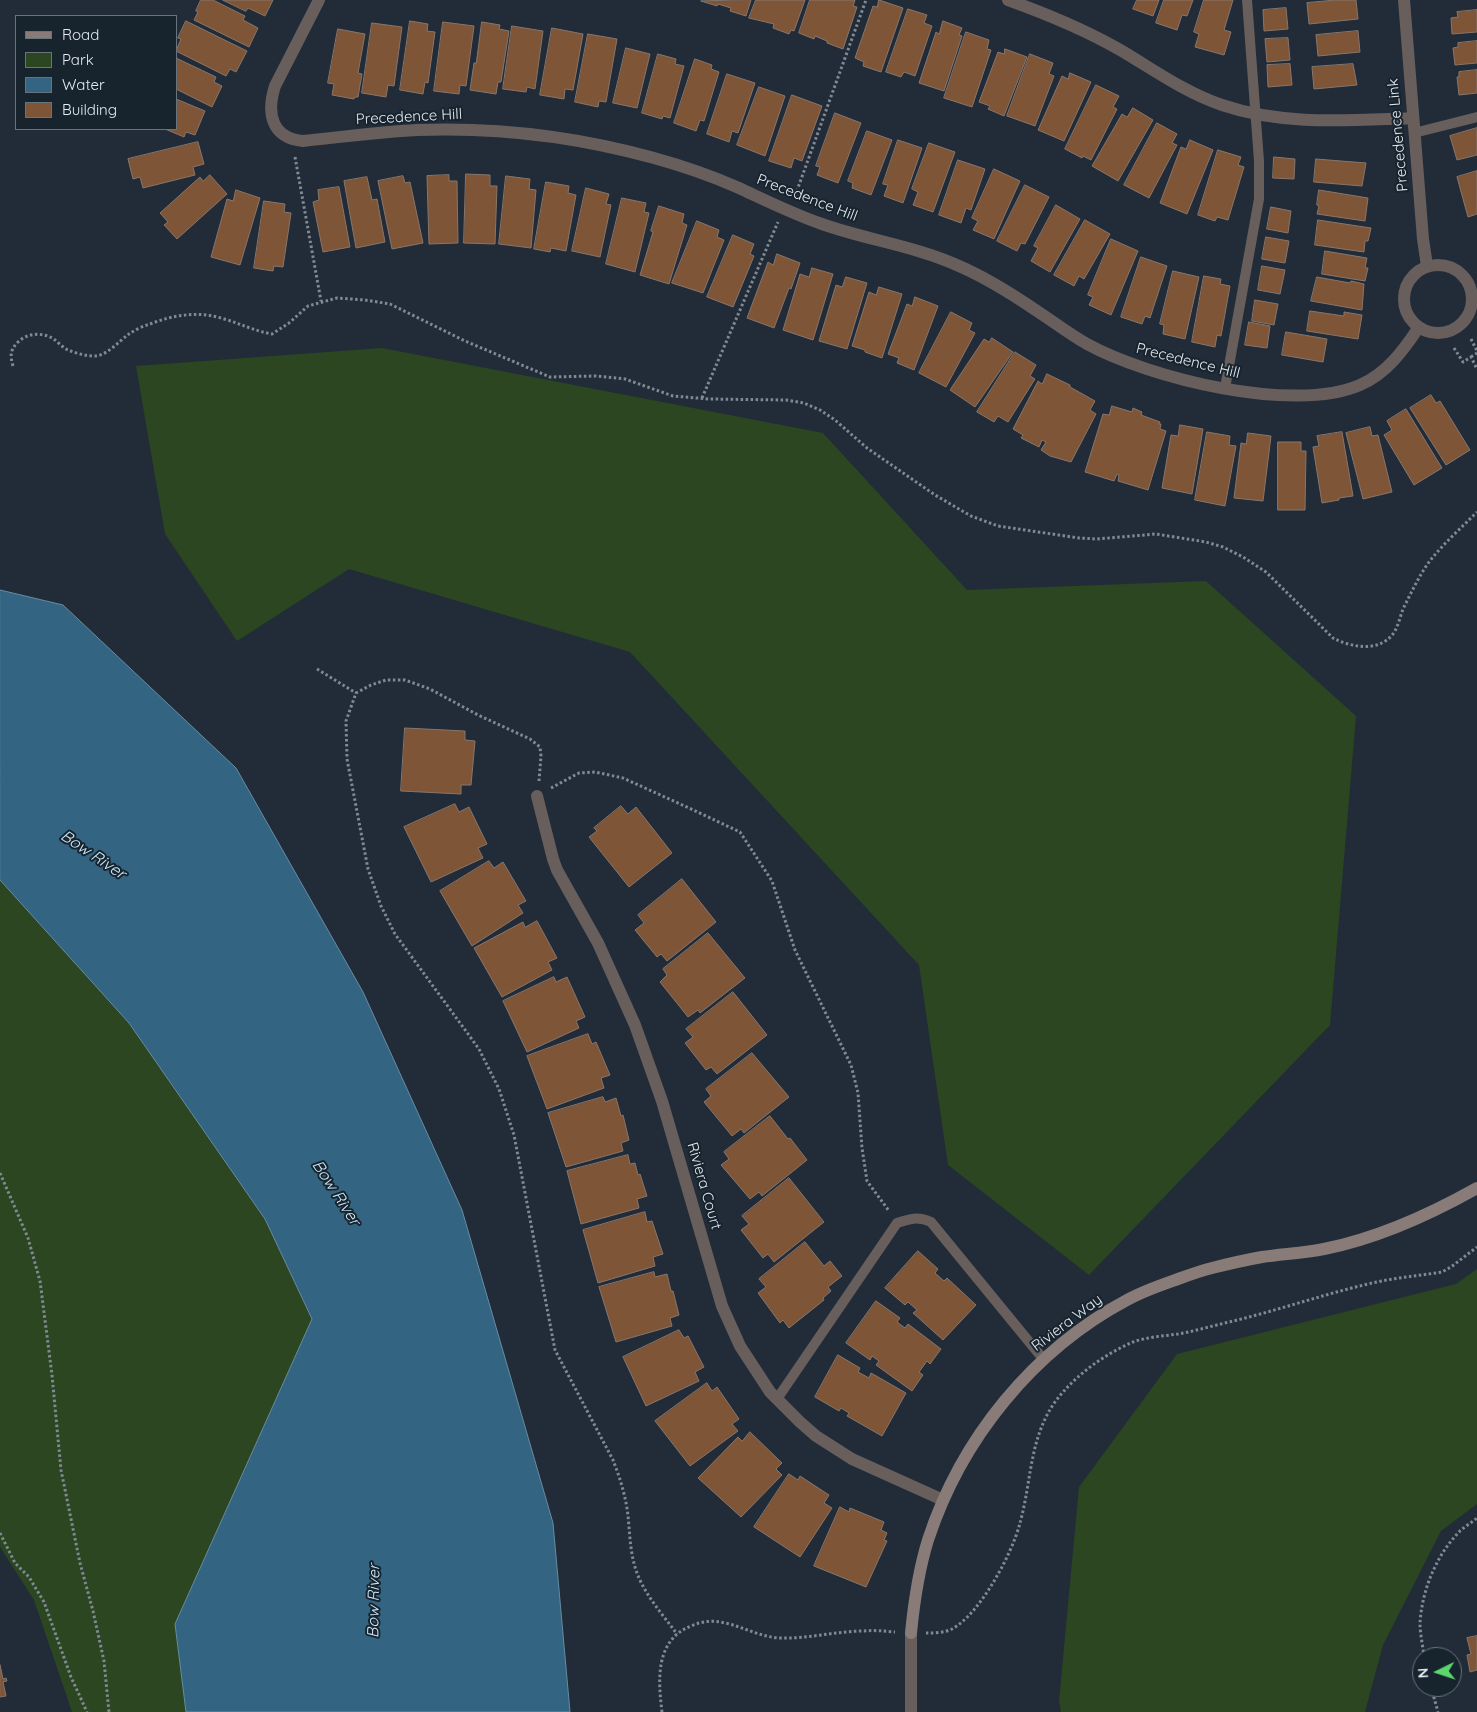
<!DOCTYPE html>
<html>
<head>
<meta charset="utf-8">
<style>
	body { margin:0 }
	#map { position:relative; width:1477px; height:1712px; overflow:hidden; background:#212c38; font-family:Quicksand,sans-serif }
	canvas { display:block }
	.legend { position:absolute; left:15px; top:15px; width:162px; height:115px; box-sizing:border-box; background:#17232d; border:1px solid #69737c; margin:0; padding:6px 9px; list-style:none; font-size:15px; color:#e3eaf2 }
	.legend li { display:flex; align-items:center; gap:10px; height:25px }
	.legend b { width:25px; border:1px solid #69737c }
	.north { position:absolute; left:1412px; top:1647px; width:50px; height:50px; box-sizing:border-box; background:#17232d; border:1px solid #69737c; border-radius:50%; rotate:266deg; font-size:14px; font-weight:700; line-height:20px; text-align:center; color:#e3eaf2 }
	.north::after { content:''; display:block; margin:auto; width:18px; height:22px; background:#5cd56d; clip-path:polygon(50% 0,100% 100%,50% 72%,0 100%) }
</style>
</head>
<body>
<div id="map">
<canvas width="1477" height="1712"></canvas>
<ul class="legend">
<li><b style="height:6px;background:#897c78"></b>Road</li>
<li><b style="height:14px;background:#2b4621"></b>Park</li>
<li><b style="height:14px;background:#336481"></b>Water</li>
<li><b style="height:14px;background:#7f5537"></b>Building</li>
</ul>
<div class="north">N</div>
</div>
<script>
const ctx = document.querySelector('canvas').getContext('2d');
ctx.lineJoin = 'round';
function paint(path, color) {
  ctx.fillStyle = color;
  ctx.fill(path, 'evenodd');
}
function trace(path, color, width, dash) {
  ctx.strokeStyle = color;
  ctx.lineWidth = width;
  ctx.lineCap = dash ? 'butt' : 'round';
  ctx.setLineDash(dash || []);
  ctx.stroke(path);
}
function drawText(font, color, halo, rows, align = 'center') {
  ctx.font = font + ' Quicksand,sans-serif';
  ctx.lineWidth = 4;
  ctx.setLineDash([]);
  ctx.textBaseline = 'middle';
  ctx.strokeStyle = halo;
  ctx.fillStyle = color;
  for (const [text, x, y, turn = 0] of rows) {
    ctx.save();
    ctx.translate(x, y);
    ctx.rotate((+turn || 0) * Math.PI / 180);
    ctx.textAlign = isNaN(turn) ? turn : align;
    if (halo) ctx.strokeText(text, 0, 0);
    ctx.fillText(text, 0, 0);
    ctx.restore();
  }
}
const green = new Path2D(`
	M382,348l441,85 144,157 239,-9 150,135 -26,309 -241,250 -141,-110 -29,-200 -289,-313 -281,-83 -112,72 -72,-107 -29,-168z
	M0,880l129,143 136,196 47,100 -137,305 11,88h-114l-38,-112 -34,-53z
	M1477,1269v235l-36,27 -58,114 -18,67h-304l-2,-11 20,-214 98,-133 279,-70z`);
const water = new Path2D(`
	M0,590l63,15 173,163 127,224 99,218 91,313 17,189h-384l-11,-88 137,-305 -47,-100 -136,-196 -129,-143z`);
const building = new Path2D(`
	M201,0h12l32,16 -2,4 15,8 -9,19 -55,-27 4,-8 -2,-1z
	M223,0h50l-8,16 -17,-8 -2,3z
	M751,0l-5,16 -16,-5 1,-3 -13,-4 -1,2 -16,-5z
	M756,0h49l-11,31 -3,-1 -2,4 -16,-6 1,-4 -25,-6z
	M810,0h45l-2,6 4,1 -14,42 -16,-6v-2l-12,-5 -1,3 -15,-6z
	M879,0l24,8 -22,64 -18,-6 1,-4 -9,-4 18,-52 4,1z
	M1137,0h22l-6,16 -20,-7z
	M1164,0h29l-6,16 -5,-1 -5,15 -21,-7z
	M1204,0h29l-9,30 7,2 -7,23 -29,-8 4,-13 -5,-2z
	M1336,0h20l2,19 -49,5 -2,-21z
	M1286,8l2,21 -24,2 -1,-21z
	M908,9l19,6 -3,8 8,3 -17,50 -11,-4 -3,5 -15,-5z
	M1477,10v22l-25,2 -1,-16 7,-1 -1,-5z
	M186,21l61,30 -11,21 -6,-3 -4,7 -50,-25 5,-12 -3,-1z
	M410,21l18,3 -1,7 8,1 -7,51 -3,-1 -2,12 -23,-4z
	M943,21l19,7 -3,7 3,1 -18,55 -25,-8 17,-51 3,2z
	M443,22l31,4 -8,60 -6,-1 -1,9 -25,-3z
	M482,22l18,3 -1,4 10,2 -8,51h-3l-2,12 -26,-4 4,-27h2z
	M372,23l30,4 -8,59 -6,-1 -2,12 -24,-4z
	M512,26l31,5 -8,58 -8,-2 -1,5 -23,-3z
	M552,28l31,6 -10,56 -8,-1 -1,10 -24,-4z
	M338,29l27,5 -7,39 4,1 -4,23h-3l-1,2 -22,-4 2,-11 -6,-1z
	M1358,31l2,21 -42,4 -2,-21z
	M966,32l23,8 -2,9 4,1 -19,57 -28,-9z
	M588,34l29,5 -11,63 -7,-1 -1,6 -23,-5z
	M1288,38l2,22 -23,2 -2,-23z
	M1477,41v22l-22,2 -2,-17 5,-1v-4z
	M626,48l24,6 -13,54 -24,-5z
	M1005,49l22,8 -23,59 -16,-7 2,-3 -11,-4 19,-50 6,2z
	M658,54l18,5 -1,5 9,2 -14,52 -7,-2 -1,3 -20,-6z
	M1030,54l23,9 -4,11 5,2 -19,50 -28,-10z
	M176,58l40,19 -2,5 8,4 -10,21 -36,-18z
	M695,59l17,6 -1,4 8,3 -15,49 -4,-1 -4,11 -22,-8z
	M1290,64l2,21 -24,2 -1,-22z
	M1353,64l4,21 -43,4 -2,-22z
	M1477,70v23l-18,2 -2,-18h2v-5z
	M1070,73l21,9 -27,59 -26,-11 24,-54 6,3z
	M727,74l28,9 -17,50 -6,-2 -3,11 -22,-8z
	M1096,85l23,11 -6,11 4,2 -26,51 -8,-4 -1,2 -17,-9z
	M759,87l26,9 -20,60 -28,-11z
	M792,95l30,11 -20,55 -8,-3 -3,10 -22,-7z
	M176,99l29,12 -10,24 -9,-3 -2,5 -19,-8h11z
	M1133,108l20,12 -35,61 -26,-15 30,-52 5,3z
	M835,113l26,10 -23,60 -21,-8 3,-8 -4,-1z
	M1157,123l20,11 -5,9 5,2 -28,53 -25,-13z
	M1477,128v27l-20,5 -7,-24z
	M867,131l25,9 -21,55 -19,-7 1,-5 -5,-2z
	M898,140l24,8 -19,55 -19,-7 4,-11 -5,-1z
	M1190,140l23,10 -26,64 -27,-11 21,-56 5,2z
	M198,142l6,22 -11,3 2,8 -52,13 -3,-11 -7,2 -5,-20z
	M929,143l26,9 -22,60 -20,-7 5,-13 -6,-3z
	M1218,150l23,7 -3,8 6,2 -16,53 -11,-3 -2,4 -17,-6z
	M1274,157l21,2 -1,20 -21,-1z
	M1316,159l50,4 -4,23 -48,-4z
	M958,160l27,9 -14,41 -5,-2 -5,15 -22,-8z
	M994,169l26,12 -26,58 -21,-9 5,-9 -6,-3z
	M1477,171v43l-9,3 -11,-40z
	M466,174l24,1v11h7l-2,58 -31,-1z
	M210,175l17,19 -50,45 -13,-14 4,-3 -8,-9 40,-36 3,4z
	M449,175v6h8l1,62 -29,1 -2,-68z
	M403,176l2,7 5,-1 13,61 -31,6 -14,-68z
	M506,176l24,3 -1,10 7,1 -5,58 -32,-4z
	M367,177l5,23 5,-1 8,43 -29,6 -12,-67z
	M546,182l23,4 -1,7 8,2 -10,56 -15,-3 -1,4 -16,-3z
	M1025,185l24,12 -24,47 -4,-1 -4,8 -20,-10z
	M339,187l11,60 -27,5 -10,-50 6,-2 -1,-10z
	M586,188l23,6 -3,10 5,1 -11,52 -28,-6z
	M236,190l24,8 -20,67 -29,-8 16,-58 6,2z
	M1319,190l49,8 -3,23 -48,-7 2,-8 -2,-1z
	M622,198l24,5 -2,9 5,1 -14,59 -29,-8z
	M264,201l21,3 -1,8 7,1 -8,54 -9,-1 -1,5 -19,-3z
	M1056,205l24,14 -30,53 -19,-11 7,-13 -4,-2z
	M659,206l25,8 -2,9 5,2 -18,59 -29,-9 13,-43 -2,-1z
	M1271,207l20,4 -3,22 -21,-4z
	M1085,220l25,14 -26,45 -5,-3 -5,10 -20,-11z
	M1318,220l53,8 -3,13h-3l-1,11 -49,-7z
	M697,221l22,9 -2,7 7,3 -21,53 -31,-10z
	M733,235l21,9 -4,10 4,2 -21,51 -26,-10z
	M1266,237l23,4 -4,22 -23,-4z
	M1111,239l27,12 -27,64 -22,-10 4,-8 -5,-2z
	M1325,251l42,7 -2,10h3l-3,13 -43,-7z
	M777,254l23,9 -9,26 -2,-1 -15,40 -27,-10 21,-56 5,3z
	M1141,257l26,9 -17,52 -5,-2 -3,8 -21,-7z
	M1262,266l23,4 -5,24 -22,-4z
	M812,268l21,6 -20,66 -30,-10 17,-56 9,3z
	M1173,271l26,6 -14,62 -22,-5 1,-9 -4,-1z
	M1204,276l17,3 -1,5 10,2 -9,50 -4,-1 -2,12 -23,-5z
	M846,277l21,6 -20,66 -28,-8 17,-56 6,2z
	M1317,277l33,6 1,-2 13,3 -2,26 -51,-9z
	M879,287l23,7 -20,64 -17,-6v-2l-13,-4 17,-54 7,3z
	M915,297l23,9 -24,64 -17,-7 2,-5 -11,-4 19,-50 5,2z
	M1255,300l23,4 -4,21 -22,-4z
	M1310,311l34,5v-4l18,3 -4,24 -51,-8z
	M951,312l21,11 -3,7 6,3 -29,54 -27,-14z
	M1249,322l21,4 -3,22 -22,-3z
	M1286,332l41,7 -4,23 -41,-7z
	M992,338l21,14 -38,55 -25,-17 34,-51 5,3z
	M1015,352l21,13 -6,11 5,3 -27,43 -10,-6 -4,6 -17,-10z
	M1047,374l23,11v2l25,14 -5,9 6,4 -25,48 -21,-6 -9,-6 5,-8 -4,-2 -3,7 -18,-9 2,-3 -10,-6 25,-48 4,3z
	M1431,395l5,8 4,-2 30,49 -24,15 -36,-57z
	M1112,406l20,6 1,-4 9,4 -1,3 19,7 -1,2h2l-1,5 6,2 -18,59 -30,-9 1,-6 -2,-1 -3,7 -29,-9 18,-58 6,1z
	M1406,409l36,59 -28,17 -30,-50 8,-5 -5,-9z
	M1180,425l23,4 -11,65 -30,-6 9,-53 7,1z
	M1370,427l2,9 6,-1 14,57 -29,7 -17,-66z
	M1207,432l23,4 -1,9 7,1 -11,60 -30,-6z
	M1342,432l11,64 -14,2v2l-17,3 -9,-56 6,-1 -2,-10z
	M1248,433l23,3 -8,65 -29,-3 7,-55 5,1z
	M1278,442h23v9h5l-1,59h-27z
	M405,728l60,3v9l10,1 -4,44h-10v9l-60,-3z
	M455,804l4,8 10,-5 18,37 -9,4 5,10 -52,24 -27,-55z
	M621,806l7,8 8,-7 36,46 -43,34 -40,-50 8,-6 -3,-3z
	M489,861l5,7 9,-6 23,39 -8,4 5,8 -51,33 -32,-55z
	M682,879l34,43 -49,39 -6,-7 -4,3 -22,-27 9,-7 -6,-8z
	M537,921l20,37 -9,4 4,8 -50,27 -28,-49 49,-26 2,5z
	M708,933l37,45 -45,35 -2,-3 -10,7 -28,-35 7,-7 -4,-6z
	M554,977l2,5 11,-5 18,40 -9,4 3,7 -52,24 -24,-51z
	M733,992l34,43 -50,39 -6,-7 -5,3 -21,-27 8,-6 -7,-8z
	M588,1034l4,10 4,-2 14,33 -9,3 3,10 -57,21 -20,-53z
	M752,1053l37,44 -45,36 -3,-4 -9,7 -28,-34 7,-6 -5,-7z
	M603,1097l2,5 11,-4 5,18 2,-1 6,25 -8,3 2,8 -57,16 -18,-54z
	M770,1116l18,23 2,-1 17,22 -45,36 -3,-4 -9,7 -29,-34 8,-6 -5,-7z
	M628,1155l2,9 5,-1 3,12 2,-1 7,22 -10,3 2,9 -58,16 -14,-53z
	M789,1178l35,44 -50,40 -6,-8 -5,4 -22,-28 8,-6 -7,-8z
	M645,1212l2,10 5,-1 11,33 -10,3 2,9 -57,17 -15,-53z
	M805,1242l19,24 6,-5 12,15 -14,11 3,4 -8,7 1,2 -35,28 -6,-8 -3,3 -22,-30 8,-6 -7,-8z
	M918,1251l20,18 -3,4 9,8 3,-3 29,27 -33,35 -30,-27 4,-3 -9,-8 -3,3 -20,-17z
	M654,1272l1,5 12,-3 4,17h2l6,24 -9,3 2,8 -56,16 -17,-55z
	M876,1301l24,17 -3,4 8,6 3,-4 33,25 -11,15 -3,-3 -8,11 4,3 -11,16 -36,-26 3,-4 -7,-5 -2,4 -24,-17z
	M679,1330l5,8 4,-2 16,31 -9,5 4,9 -53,25 -23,-49z
	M838,1355l22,13 -2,4 11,6 2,-5 35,20 -24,43 -35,-20 2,-3 -8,-5 -2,3 -24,-14z
	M707,1383l5,8 5,-4 22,32 -7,5 6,7 -48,35 -35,-45z
	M750,1432l32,31 -6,6 6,6 -41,42 -43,-39 40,-41 4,4z
	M789,1474l9,6 2,-4 29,19 -5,8 8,5 -32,49 -46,-30z
	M840,1507l9,5 1,-4 34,14 -3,8 6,3 -3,7 3,1 -21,46 -52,-21z
	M1477,1636v34l-7,2 -3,-17 4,-1 -4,-16z
	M0,1665l3,14 3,-1 1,3 -4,1 3,14 -6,1z`);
const path = new Path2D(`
	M295,157l26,144
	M795,196l71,-196
	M1471,339l6,12
	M1454,348l9,14 8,-5 6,12
	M1471,357l6,-4
	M13,366c-3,-10 -3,-16 5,-24 8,-8 21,-10 32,-5 6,2 11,10 18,13 8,3 17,6 26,6 13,0 25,-15 35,-22 6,-4 14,-8 21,-10 23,-9 47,-13 71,-6 18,5 33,13 51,16l17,-11 19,-17 29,-8 28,2 25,4 75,37 85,36 46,-1 29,3 48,17 36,3 77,1 18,3 16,7 15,10 32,28 68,47 36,21 27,10 81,12 18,1 59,-5 50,8 17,5 20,10 23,15 67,66c18,9 45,15 60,-4 5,-7 7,-17 10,-25 8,-16 16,-33 26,-47 14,-18 32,-34 48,-50
	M702,398l76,-176
	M317,669l39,24
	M539,781l2,-25 -1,-9 -10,-8 -52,-24 -48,-26 -25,-9h-19l-15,5 -15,8 -10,28 1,38 21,110 13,37 14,28 84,115 20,40 15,46 41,215 58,110c7,18 13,37 15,56 2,19 2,38 9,57 8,22 26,42 40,61
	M551,788l28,-15 16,-1 28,6 66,30 51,24 32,49 23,69 56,115 7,28 4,55 5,33 22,30
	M0,1173l28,65 12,43 12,94 9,95 19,93 13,48 11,50 5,51
	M0,1533l15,30 14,14 15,25 27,75 16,35
	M926,1633c8,0 18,0 26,-4 28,-15 60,-75 68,-106 12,-43 9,-88 38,-125 19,-24 47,-44 75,-56 14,-5 30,-6 45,-8 17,-3 34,-8 51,-12 47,-11 92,-27 139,-38 24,-6 49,-8 74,-12l9,-5 26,-20
	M1424,1657c-1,-11 -4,-23 -4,-34 2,-33 16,-67 39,-91 5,-5 12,-9 18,-14
	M1431,1687l7,25
	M662,1712c-4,-32 -7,-72 29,-86 11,-5 22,-6 34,-3 19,4 35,14 55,15 28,1 56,-7 84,-7 10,-1 20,0 31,1`);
const lane = new Path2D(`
	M1414,133l63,-16
	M1225,388l34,-189v-38l-12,-161
	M777,1399l120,-176c12,-4 21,-7 34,-1l113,138`);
const street = new Path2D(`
	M319,0l-44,86c-9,28 -3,52 28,55 38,-4 76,-9 114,-11 79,-3 161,7 237,28 29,8 58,18 85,30 28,13 54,26 83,36 45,16 93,22 137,42 28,12 53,28 78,45 17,11 32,23 50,33 62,34 206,70 273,41 26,-11 43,-34 59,-58
	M1008,0c39,14 78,30 114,51 32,19 64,42 100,54 62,21 127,15 191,13
	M1404,0l19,239 4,27
	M1404 299a34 34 0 1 1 68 0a34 34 0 1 1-68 0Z
	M537,796l16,63 4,11 41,73 37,82 27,76 60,205 18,40 30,46 30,30 16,14 36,23 91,41
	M911,1712v-79`);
const secondary = new Path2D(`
	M911,1633c3,-31 8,-64 17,-93 33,-101 105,-190 199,-240 16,-9 34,-15 51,-21 11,-4 22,-8 34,-11 16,-4 33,-8 50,-11 20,-3 42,-4 62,-8 55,-11 105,-34 153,-61`);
const streetNames = [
	["Precedence Hill",409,117,-3],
	["Precedence Link",1398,135,-95],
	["Precedence Hill",807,198,21],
	["Precedence Hill",1188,361,14],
	["Riviera Court",704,1186,74],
	["Riviera Way",1067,1323,-37]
];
const waterNames = [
	["Bow River",93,855,34],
	["Bow River",336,1193,57],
	["Bow River",374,1601,-89]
];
paint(green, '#2b4621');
paint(water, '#336481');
trace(water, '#688ca3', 1);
paint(building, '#7f5537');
trace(building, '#87766c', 1);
trace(path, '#808994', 3, [2.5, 2.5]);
trace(lane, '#685f5d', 10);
trace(street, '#685f5d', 12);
trace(secondary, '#897c78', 12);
drawText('15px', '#e3eaf2', '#17232d', streetNames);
drawText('italic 16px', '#cce9fc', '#17232d', waterNames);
</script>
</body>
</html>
